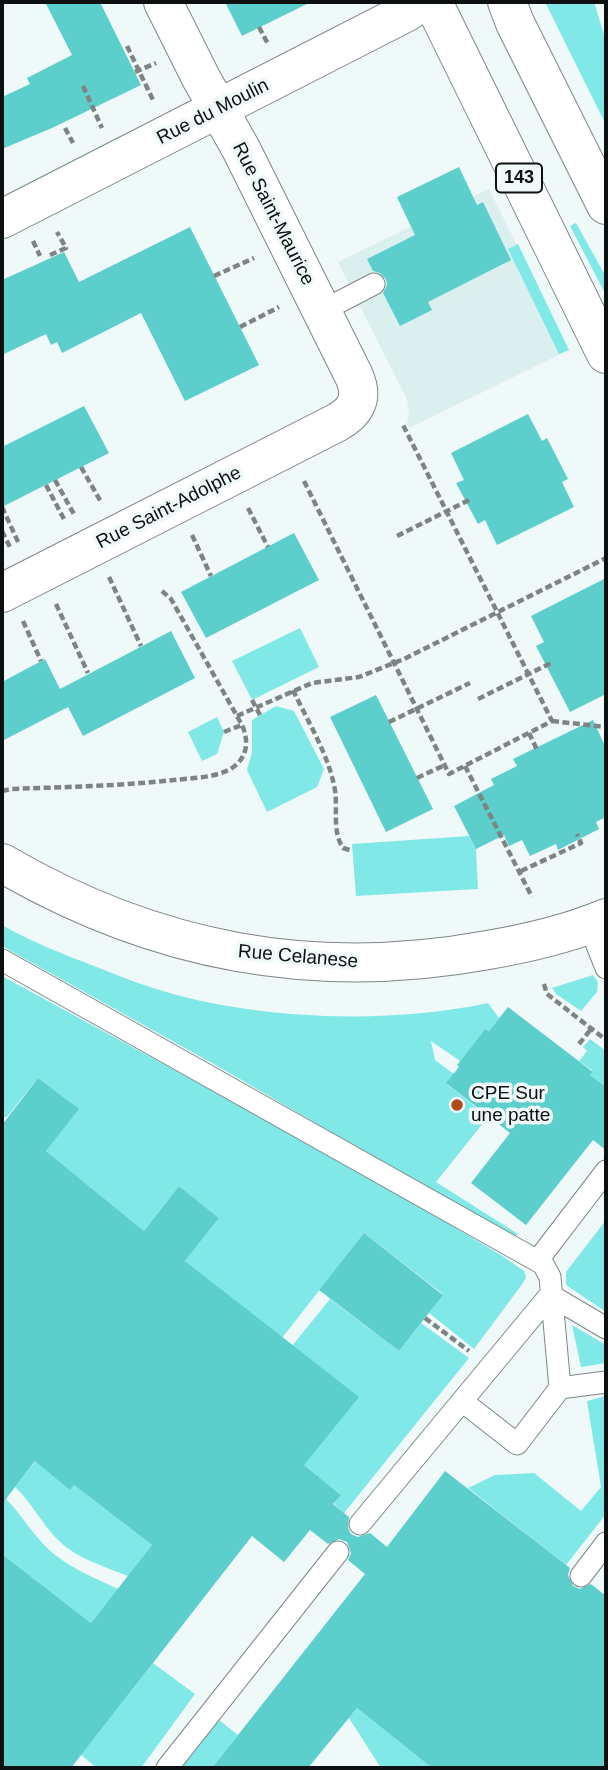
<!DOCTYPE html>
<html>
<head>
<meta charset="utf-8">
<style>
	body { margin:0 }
	#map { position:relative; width:608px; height:1770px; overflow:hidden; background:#f0f9f9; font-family:Helvetica,sans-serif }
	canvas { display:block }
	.frame { position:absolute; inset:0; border:4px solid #0d1010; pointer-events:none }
</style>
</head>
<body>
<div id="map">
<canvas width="608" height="1770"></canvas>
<div class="frame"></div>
</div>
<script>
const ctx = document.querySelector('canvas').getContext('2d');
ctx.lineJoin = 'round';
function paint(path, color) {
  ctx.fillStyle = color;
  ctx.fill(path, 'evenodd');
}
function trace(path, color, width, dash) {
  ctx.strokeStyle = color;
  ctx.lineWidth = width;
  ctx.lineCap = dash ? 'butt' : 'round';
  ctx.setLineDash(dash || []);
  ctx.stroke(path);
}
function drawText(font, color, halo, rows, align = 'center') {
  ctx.font = font + ' Helvetica,sans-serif';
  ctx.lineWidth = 7;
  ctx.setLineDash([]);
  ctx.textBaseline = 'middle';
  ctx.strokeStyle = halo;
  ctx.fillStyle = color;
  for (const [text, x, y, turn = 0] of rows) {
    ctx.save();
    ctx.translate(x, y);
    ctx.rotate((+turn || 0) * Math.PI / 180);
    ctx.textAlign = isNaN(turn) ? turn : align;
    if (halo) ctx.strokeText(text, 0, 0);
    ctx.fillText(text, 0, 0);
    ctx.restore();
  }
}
const built = new Path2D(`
	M489,189l80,161 -160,78 -2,-5 2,-10 -2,-14 -69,-137z`);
const green = new Path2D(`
	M545,2h49l12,39v84z
	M576,223l30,54v18l-36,-69z
	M518,244l51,106 -10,4 -51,-105z
	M300,628l19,39 -67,33 -20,-39z
	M276,706l18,5 30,58 -7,18 -50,25 -20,-42 5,-18v-32z
	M217,717l7,15 -7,22 -15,7 -14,-29z
	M469,836l7,13 2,40 -122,7 -4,-52z
	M2,925c30,17 61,29 92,41 19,7 37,15 56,21 100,33 235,38 338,16l11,15 -10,13 -4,-2 -25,32 -29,-20 4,19 20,15 -8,9 41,33 -52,65 82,52 -4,4 -288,-167 -224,-125z
	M593,975l5,7 -1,10 -16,19 -25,-17 -4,-6z
	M2,976l374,204 128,77 20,14 2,6 -3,6 -49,66 -45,-36 14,-19 -79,-61 -82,105 -97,-77 34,-43 -40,-32 -35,45 -98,-80 32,-42 -40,-31 -32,40 -4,-3z
	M590,1039l16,12v36l-16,-12 3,-4 -14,-10 8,-10 -4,-4z
	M606,1220v92l-40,-27v-13z
	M330,1299l69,52 22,-28 48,35 -125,155 -10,-9 6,-10 -36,-29 -12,-119z
	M572,1325l34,20v18l-25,4z
	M606,1396v118l-40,51 -98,-77 27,-13 39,-2 47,38 20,-24 -14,-86z
	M38,1458l32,32 4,-5 78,60 -24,31c-25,-10 -53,-18 -72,-38 -15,-16 -25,-36 -41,-51z
	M2,1495c16,15 22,27 36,43 20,25 52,38 80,51l-27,34 -89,-69z
	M153,1663l42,31 -54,74h-44l-16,-13z
	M357,1708l75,60h-51l-32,-50z
	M219,1720l19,15 -26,33h-31z`);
const building = new Path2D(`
	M45,2h55l41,83 -89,43 -50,21v-52l28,-13 -3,-6 45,-23z
	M225,2h86l-69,34z
	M459,167l18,38 6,-3 28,58 -83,42 4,8 -32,16 -17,-33 4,-8 -1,-6 -6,-6 -7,-2 -6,-12 48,-24 -18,-38z
	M190,227l69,138 -74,36 -44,-88 -79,40 -5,-11 -6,3 -5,-11 -44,21v-75l62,-28 15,30z
	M84,406l25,47 -107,54v-60z
	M528,414l14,27 5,-3 21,41 -6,3 12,25 -77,38 -12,-25 -7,4 -22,-41 8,-3 -13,-27z
	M294,533l25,47 -113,58 -25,-46z
	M606,578v116l-36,18 -34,-66 8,-4 -13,-26z
	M171,631l24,47 -112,58 -15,-29 -66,34v-59l43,-23 15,30z
	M376,695l57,114 -47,23 -56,-115z
	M593,720l13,28v69l-10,5 3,7 -41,21 -2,-6 -26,12 -8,-16 -13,6 -5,-11 -28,14 -22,-43 40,-21 -3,-6 26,-13 -4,-7z
	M508,1007l85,65 -3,3 16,12v63l-13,-10 -67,85 -55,-42 39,-50 -64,-50 13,-16 -2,-2 28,-36 4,2z
	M38,1078l41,31 -33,42 98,80 35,-45 40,32 -34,43 174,136 -55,68 37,30 -8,9 16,13 -1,11 3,6 7,3 12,-4 17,14 58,-76 125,97 -2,7 5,11 7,3 11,-5 15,12v172h-174l-75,-60 -49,60h-96l153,-194 -17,-14 3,-7 -4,-11 -8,-3 -11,5 -18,-14 -26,32 -32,-26 -181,232h-69v-214l89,69 61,-78 -78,-60 -4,5 -35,-29 -33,43v-379z
	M364,1233l79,62 -44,56 -80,-61z`);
const path = new Path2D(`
	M259,27l9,17
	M127,46l27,56
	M135,72l21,-9
	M83,86l19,42
	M65,128l8,15
	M33,241l7,15
	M50,255l16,-7 -9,-16
	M214,276l40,-18
	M240,327l39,-20
	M81,467l20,35
	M55,480l20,36
	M304,481l145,293 103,-53 -150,-298
	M46,485l19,36
	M2,507l17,37
	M248,508l20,39
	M2,531l9,18
	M192,535l19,41
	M397,536l74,-37
	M109,577l32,69
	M56,604l32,69
	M23,621l18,40
	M293,690c14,30 34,62 41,95 5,21 -3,45 9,63l10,3
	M478,699l73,-36
	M252,700l8,15
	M237,716l75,-33 47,-6 45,-18 202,-101
	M552,721l54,6
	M389,722l81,-39
	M224,732l18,-7
	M529,733l9,19
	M465,766l67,131
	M417,778l28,-13
	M2,791l9,-2c54,-2 109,-3 163,-9 18,-2 42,-2 58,-12 16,-11 17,-27 10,-43l-71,-126 -9,-8
	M521,871l60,-28 -4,-9
	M544,984l3,10 59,46
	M579,1044l13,-16
	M425,1318l44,33`);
const service = new Path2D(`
	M322,311l52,-27
	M589,925l17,43
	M2,960l541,304 7,13 10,111 46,-6
	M538,1260l68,-89
	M462,1401l55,43 43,-56
	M360,1524l190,-229 56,33
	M581,1576l25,-33
	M167,1768l171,-216`);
const minor = new Path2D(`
	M2,219l403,-206 17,-11
	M2,593l334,-170c20,-11 28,-25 18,-47l-113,-227 -40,-71 -38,-76`);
const tertiary = new Path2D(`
	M2,863c153,89 311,119 486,87 41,-7 80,-16 118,-32`);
const primary = new Path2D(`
	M433,2l173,352
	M507,2l8,21 91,182`);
const markers = [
	[457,1105,7,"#af4b18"]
];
const shields = [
	[519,178,46]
];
const shieldNames = [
	["143",519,178]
];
const streetNames = [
	["Rue du Moulin",213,112,-27],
	["Rue Saint-Maurice",273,214,63],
	["Rue Saint-Adolphe",169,508,-27],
	["Rue Celanese",298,957,5]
];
const poiNames = [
	["CPE Sur",471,1094],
	["une patte",471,1116]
];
paint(built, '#dbefee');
paint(green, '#80e9e7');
paint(building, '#5ccecc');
trace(service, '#7d8686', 23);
trace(minor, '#7d8686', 40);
trace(tertiary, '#7d8686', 40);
trace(primary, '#7d8686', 40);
trace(path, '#7e8484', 4.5, [7, 3.5]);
trace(service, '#fff', 21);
trace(minor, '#fff', 38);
trace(tertiary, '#fff', 38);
trace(primary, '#fff', 38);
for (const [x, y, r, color] of markers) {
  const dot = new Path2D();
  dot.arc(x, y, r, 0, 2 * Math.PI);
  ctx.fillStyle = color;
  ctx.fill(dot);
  trace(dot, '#f0f9f9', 2.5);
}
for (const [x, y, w] of shields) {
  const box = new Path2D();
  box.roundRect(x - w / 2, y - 14.5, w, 29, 5);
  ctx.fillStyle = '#f0f9f9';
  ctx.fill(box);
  trace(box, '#0d1010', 2);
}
drawText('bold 18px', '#0d1010', null, shieldNames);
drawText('19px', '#0d1010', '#f0f9f9', streetNames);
drawText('19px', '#0d1010', '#f0f9f9', poiNames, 'left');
</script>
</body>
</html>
